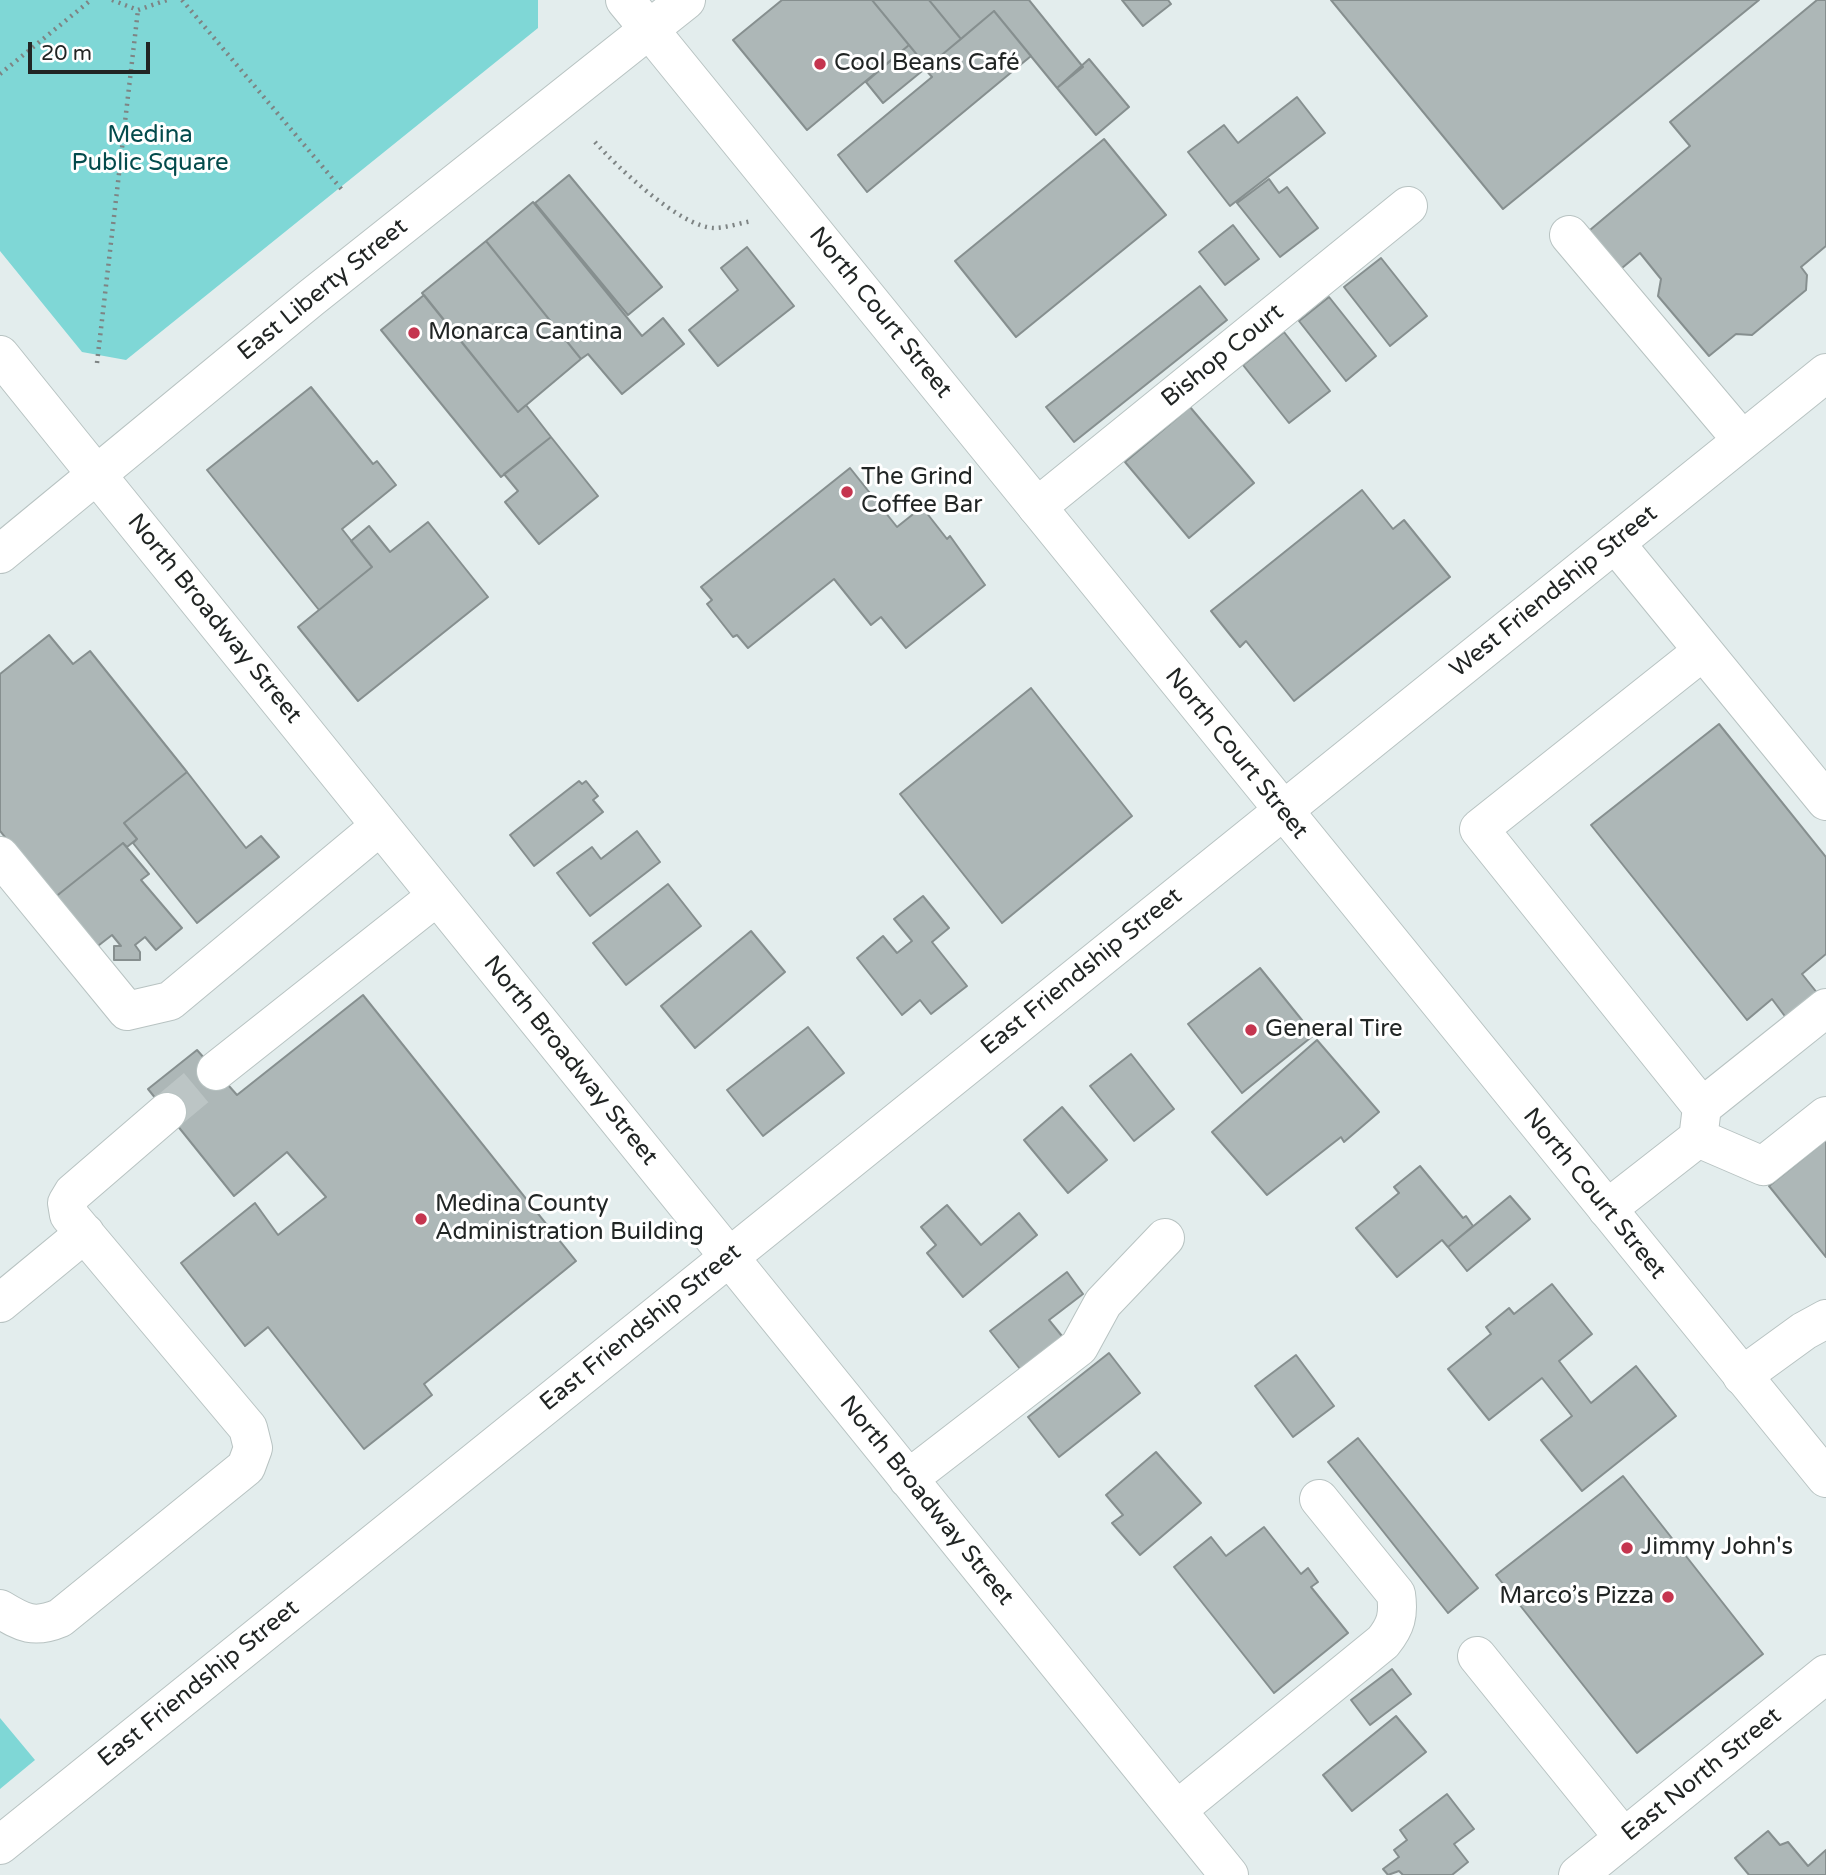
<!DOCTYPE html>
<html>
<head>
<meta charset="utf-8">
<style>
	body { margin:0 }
	#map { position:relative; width:1826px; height:1875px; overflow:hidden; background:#e3eded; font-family:"Varela Round",sans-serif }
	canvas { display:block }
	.scale { position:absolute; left:28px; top:42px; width:122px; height:32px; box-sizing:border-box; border:4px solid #212524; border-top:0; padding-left:9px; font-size:21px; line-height:24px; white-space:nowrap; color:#212524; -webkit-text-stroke:5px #fff; paint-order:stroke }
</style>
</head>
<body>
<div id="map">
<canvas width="1826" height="1875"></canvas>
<div class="scale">20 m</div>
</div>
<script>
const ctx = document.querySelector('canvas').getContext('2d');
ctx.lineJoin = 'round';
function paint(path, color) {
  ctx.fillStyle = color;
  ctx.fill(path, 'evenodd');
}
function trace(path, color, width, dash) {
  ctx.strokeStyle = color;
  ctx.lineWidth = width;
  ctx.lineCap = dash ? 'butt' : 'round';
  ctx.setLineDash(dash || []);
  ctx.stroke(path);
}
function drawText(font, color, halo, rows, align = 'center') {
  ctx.font = font + ' "Varela Round",sans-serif';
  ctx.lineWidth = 6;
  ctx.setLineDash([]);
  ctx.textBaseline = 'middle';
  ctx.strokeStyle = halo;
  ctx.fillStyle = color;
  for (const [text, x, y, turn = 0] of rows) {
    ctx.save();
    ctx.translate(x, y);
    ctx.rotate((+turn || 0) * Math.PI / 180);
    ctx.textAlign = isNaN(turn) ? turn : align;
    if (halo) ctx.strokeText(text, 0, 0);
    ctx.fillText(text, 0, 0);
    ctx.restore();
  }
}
const green = new Path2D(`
	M0,0h538v28l-412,332 -44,-8 -82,-101z
	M0,1718l35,42 -35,29z`);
const building = new Path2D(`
	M782,0h90l37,45 -102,85 -74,-90z
	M872,0h57l32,39 -34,28z
	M929,0h100l54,67 -26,21 -63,-77 -33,28z
	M1122,0h46l3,4 -28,22z
	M1331,0h428l-256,209z
	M1817,0h9v246l-25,21 6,8 -1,15 -54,45 -16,-1 -27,22 -51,-60 3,-17 -21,-26 -24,20 -32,-38 106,-89 -20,-24z
	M994,11l37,45 -164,136 -29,-37 94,-78 -7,-8z
	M909,45l18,22 -44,36 -17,-21z
	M1089,59l40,48 -33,28 -39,-47z
	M1297,97l28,36 -95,73 -42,-54 36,-27 14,18z
	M1104,139l62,76 -150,122 -61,-76z
	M569,175l93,112 -34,28 -93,-112z
	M1269,179l10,14 8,-6 31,41 -38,29 -43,-54z
	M533,202l109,134 21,-18 21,26 -62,50 -34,-40 -7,5 -95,-118z
	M1233,225l26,34 -34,26 -26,-33z
	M486,241l95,118 -63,53 -96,-119z
	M747,247l47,59 -76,60 -29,-36 49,-40 -17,-22z
	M1381,258l46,58 -37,30 -46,-59z
	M1200,286l27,34 -153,122 -28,-35z
	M424,295l94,117 8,-7 25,32 -50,40 -120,-147z
	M1329,297l47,59 -30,25 -47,-60z
	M1284,332l46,59 -41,32 -46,-58z
	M311,387l62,77 4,-3 19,24 -54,44 30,38 -53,43 -112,-140z
	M1190,407l64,76 -65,55 -64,-76z
	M551,437l47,59 -59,48 -34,-42 13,-11 -14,-17z
	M850,468l47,59 25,-20 25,32 3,-3 35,49 -79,63 -25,-31 -10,8 -37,-46 -86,69 -11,-13 -4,2 -26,-33 5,-4 -11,-13z
	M1362,490l31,39 11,-9 46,57 -156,124 -48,-60 -6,6 -29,-36z
	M428,522l60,75 -130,104 -60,-74 74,-60 -21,-26 18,-15 21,26z
	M49,635l24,29 17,-13 97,121 -63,51 13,16 -10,8 -4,-4 -69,55 -54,-67v-157z
	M1031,688l101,128 -130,107 -102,-129z
	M1719,724l107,133v97l-24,20 16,20 -31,25 -15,-20 -25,21 -156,-195z
	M187,772l59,76 15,-12 18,21 -82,66 -64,-80 4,-4 -13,-16z
	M579,781l3,3 4,-3 12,15 -5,4 10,12 -69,54 -24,-31z
	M637,831l23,31 -70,54 -33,-43 35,-26 9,12z
	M123,843l26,31 -8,6 41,48 -26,22 -11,-13 -10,8 5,7v8h-26v-14h7l-9,-11 -18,14 -40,-51z
	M668,884l33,42 -75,59 -33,-42z
	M923,896l26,32 -17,14 35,44 -36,28 -11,-14 -18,15 -45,-57 26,-22 14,17 15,-12 -18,-22z
	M751,931l34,41 -90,76 -34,-42z
	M1260,968l54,67 -72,58 -54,-69z
	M363,995l213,266 -152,123 8,11 -68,54 -96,-122 -23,19 -64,-83 74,-60 23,32 48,-38 -39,-45 -53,44 -86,-107 49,-39 40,45z
	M808,1027l36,46 -81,63 -36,-46z
	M1317,1040l62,72 -35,30 -3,-5 -74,58 -55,-63z
	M1131,1054l43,55 -40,32 -44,-55z
	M1062,1107l45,53 -39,33 -44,-53z
	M1826,1140v117l-57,-71z
	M1420,1166l43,52 3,-2 7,10 -25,21 -6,-7 -45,37 -41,-49 43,-35 -5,-6z
	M1510,1196l20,23 -63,52 -19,-24z
	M947,1205l34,40 38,-32 18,22 -74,62 -36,-44 9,-8 -15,-18z
	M1067,1272l16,22 -34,26 17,21 -42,33 -34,-43z
	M1552,1284l40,50 -33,27 32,42 45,-37 40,50 -94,75 -41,-51 31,-24 -30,-38 -53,42 -41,-51 43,-35 -5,-7 23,-19 5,6z
	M1109,1353l31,40 -81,64 -31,-40z
	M1296,1355l38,51 -41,31 -38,-51z
	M1358,1438l120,150 -30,25 -120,-151z
	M1156,1452l45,51 -61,52 -28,-32 11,-8 -17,-20z
	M1623,1476l140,178 -126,99 -141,-178z
	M1264,1527l37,47 7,-6 10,14 -7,5 37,46 -74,60 -100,-126 37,-30 15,19z
	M1392,1669l19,25 -41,31 -19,-25z
	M1396,1716l30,36 -74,59 -29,-36z
	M1447,1794l27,35 -20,15 14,18 -16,13h-49l-4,-4 -11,4 -5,-6 16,-12 -5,-7 13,-10 -7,-10z
	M1768,1831l12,14 8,-3 20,24 18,-16v25h-77l-14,-17z`);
const minorTunnel = new Path2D(`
	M167,1112l49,-41`);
const path = new Path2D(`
	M112,0l26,10 29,-10
	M182,0l161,191
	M0,74l91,-74
	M595,142c22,25 85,85 119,86 12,0 26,-5 38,-7
	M97,363l41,-353`);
const minor = new Path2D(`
	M1569,235l173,205
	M96,474l1133,1401
	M1037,507l371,-301
	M1615,543l211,258
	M0,856l127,155 43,-10 210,-175
	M216,1071l221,-175
	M1702,1107l-223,-278 224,-178
	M1699,1131l3,-24 124,-99
	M1607,1209l91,-71 65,28 63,-50
	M0,1303l85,-70
	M1742,1376l62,-45 22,-12
	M908,1479l171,-132 24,-44 62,-65
	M0,1609c23,14 34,20 60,9l186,-151 7,-19 -5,-20 -179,-213 -2,-12 6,-10 94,-81
	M1477,1656l147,182
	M1177,1810l206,-168c13,-16 16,-27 13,-48l-77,-95
	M0,1845l1826,-1472
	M1578,1875l248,-201`);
const major = new Path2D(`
	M648,28l1178,1450
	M0,355l96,119`);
const highway = new Path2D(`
	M625,0l23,28
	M0,554l311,-256 375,-298`);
const markers = [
	[820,64,7,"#c5354f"],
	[414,333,7,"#c5354f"],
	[847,492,7,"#c5354f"],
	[1251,1030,7,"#c5354f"],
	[421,1219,7,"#c5354f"],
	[1627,1548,7,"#c5354f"],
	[1668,1597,7,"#c5354f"]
];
const poiNames = [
	["Cool Beans Café",834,64],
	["Monarca Cantina",428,333],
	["The Grind",861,478],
	["Coffee Bar",861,506],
	["General Tire",1265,1030],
	["Medina County",435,1205],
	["Administration Building",435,1233],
	["Jimmy John's",1641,1548],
	["Marco’s Pizza",1654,1597,"right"]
];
const parkNames = [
	["Medina",150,136],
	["Public Square",150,164]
];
const streetNames = [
	["East Liberty Street",323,290,-39],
	["North Court Street",880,313,51],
	["Bishop Court",1223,356,-39],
	["West Friendship Street",1554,592,-39],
	["North Broadway Street",214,619,51],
	["North Court Street",1236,754,51],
	["East Friendship Street",1082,972,-39],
	["North Broadway Street",570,1061,51],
	["North Court Street",1594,1194,51],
	["East Friendship Street",641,1328,-39],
	["North Broadway Street",926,1501,51],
	["East Friendship Street",199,1684,-39],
	["East North Street",1702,1775,-39]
];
paint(green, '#7fd7d6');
paint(building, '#adb7b7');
trace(building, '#868f8f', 2);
trace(minorTunnel, '#bcc5c5', 38, [38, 19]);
trace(minor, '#b8c3c2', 40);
trace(major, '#b8c3c2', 40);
trace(highway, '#b8c3c2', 40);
trace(path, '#7e8484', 4.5, [2, 5]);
trace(minor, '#fff', 38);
trace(major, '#fff', 38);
trace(highway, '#fff', 38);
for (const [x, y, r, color] of markers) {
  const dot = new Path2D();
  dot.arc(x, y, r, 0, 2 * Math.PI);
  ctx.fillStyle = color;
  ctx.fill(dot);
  trace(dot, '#fff', 2.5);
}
drawText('24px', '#212524', '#fff', poiNames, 'left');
drawText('24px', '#034b4c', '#fff', parkNames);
drawText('24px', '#212524', '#fff', streetNames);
</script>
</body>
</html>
